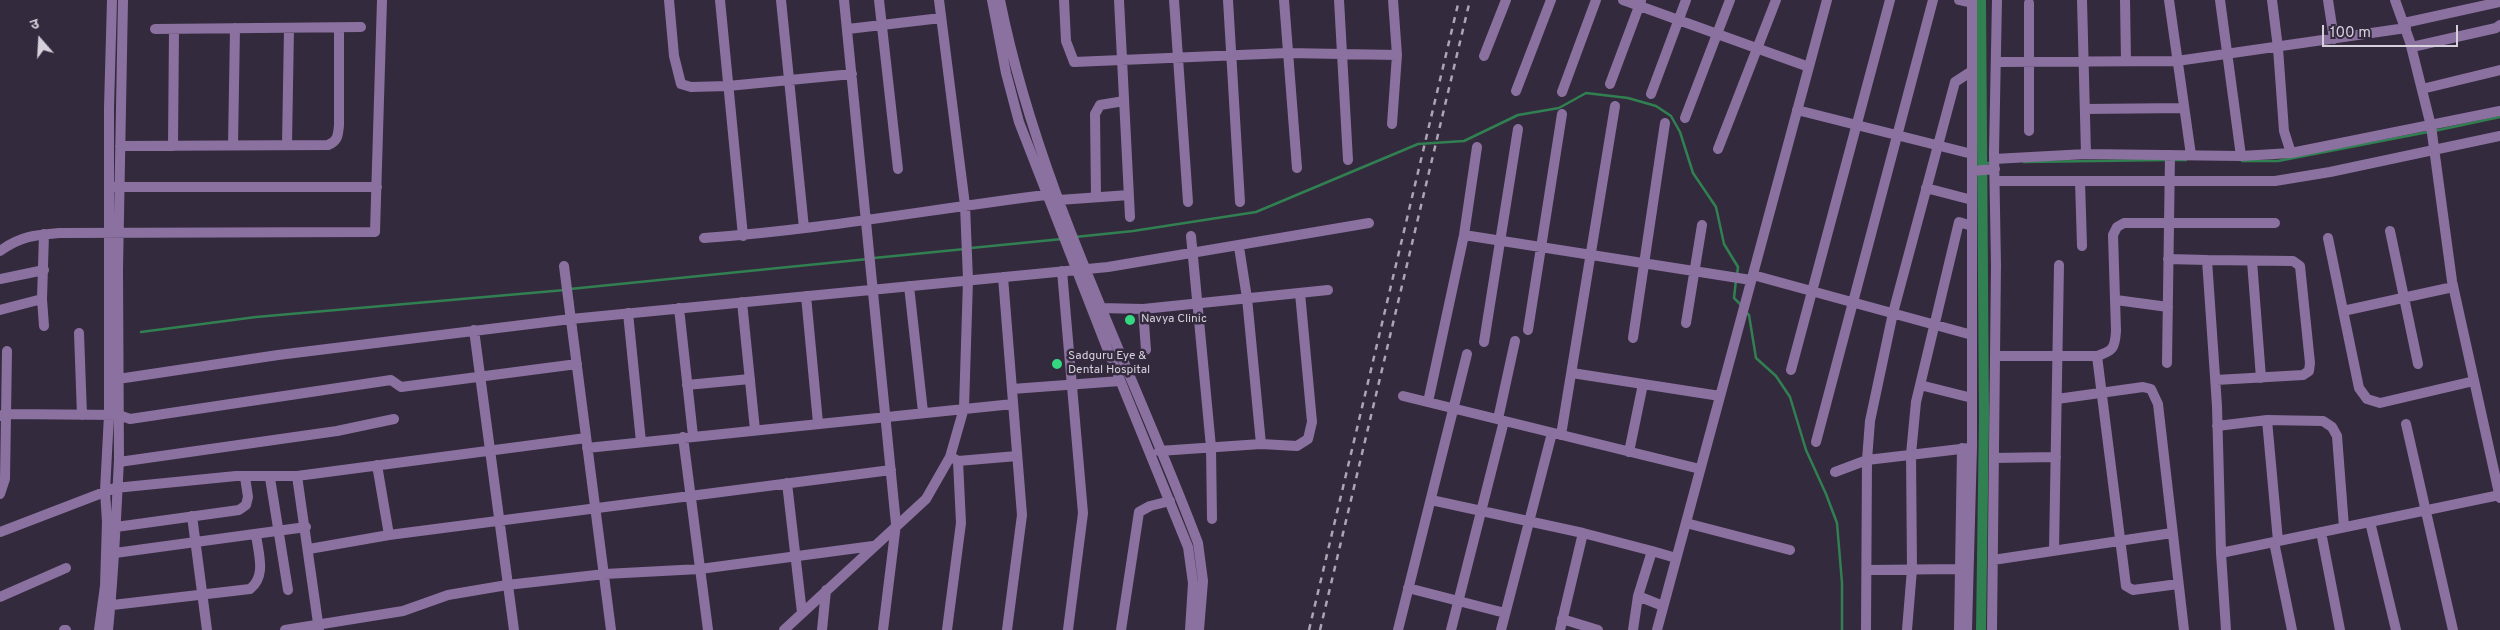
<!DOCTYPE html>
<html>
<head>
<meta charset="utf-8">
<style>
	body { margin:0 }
	#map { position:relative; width:2500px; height:630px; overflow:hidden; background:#342a3d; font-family:Overpass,"Noto Sans Devanagari",sans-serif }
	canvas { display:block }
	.north { position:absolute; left:15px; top:15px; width:50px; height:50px; -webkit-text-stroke:4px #342a3d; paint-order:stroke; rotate:341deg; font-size:14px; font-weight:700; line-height:20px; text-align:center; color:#d6d0dc }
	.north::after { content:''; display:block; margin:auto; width:18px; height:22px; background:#d6d0dc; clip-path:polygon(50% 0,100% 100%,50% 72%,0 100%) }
	.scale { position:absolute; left:2322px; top:25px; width:136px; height:22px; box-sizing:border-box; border:2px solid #d6d0dc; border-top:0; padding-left:6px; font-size:15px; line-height:18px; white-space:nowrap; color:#d6d0dc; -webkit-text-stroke:4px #342a3d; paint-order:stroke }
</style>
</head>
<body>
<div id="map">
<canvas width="2500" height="630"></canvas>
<div class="north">उ</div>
<div class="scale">100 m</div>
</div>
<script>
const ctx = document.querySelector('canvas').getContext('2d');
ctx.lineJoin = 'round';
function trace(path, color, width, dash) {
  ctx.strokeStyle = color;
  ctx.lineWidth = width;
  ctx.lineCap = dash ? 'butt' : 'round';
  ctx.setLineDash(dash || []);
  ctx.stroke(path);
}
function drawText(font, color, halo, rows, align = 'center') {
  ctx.font = font + ' Overpass,sans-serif';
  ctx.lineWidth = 5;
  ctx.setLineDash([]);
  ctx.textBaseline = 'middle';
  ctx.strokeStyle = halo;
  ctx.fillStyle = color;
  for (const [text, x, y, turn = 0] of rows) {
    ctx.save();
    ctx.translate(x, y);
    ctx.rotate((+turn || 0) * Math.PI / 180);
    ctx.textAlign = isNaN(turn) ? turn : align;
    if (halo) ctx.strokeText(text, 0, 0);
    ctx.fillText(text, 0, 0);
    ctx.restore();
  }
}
const stream = new Path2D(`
	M2434,131l66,-14
	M2172,160h14
	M2242,161h36l150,-29
	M2024,162l142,-2
	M1983,163h8
	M1075,237l58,-6 123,-19 162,-68 46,-3 54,-26 41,-7 27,-15 42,5 28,8 15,10 9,16 13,41 23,34 8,37 14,23 -1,8
	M971,248l91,-9
	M874,258l91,-9
	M1736,280l-2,18 8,8
	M570,289l298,-30
	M1745,311l4,4 7,43 20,18 14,21 16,53 20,44 11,29 5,60v47
	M141,332l115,-15 309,-27`);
const canal = new Path2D(`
	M1981,630l3,-212 -3,-418`);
const minor = new Path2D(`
	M669,0l5,56 7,28 10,3 37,-1 124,-12
	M720,0l23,236
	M781,0l23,228
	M844,0l52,524 -13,106
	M879,0l19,169
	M992,0l14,73 13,49 88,226 81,199 5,36 -3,47
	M1000,0c38,190 130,363 198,543l5,38 -4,49
	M1064,0l2,41 8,21 213,-9 110,2
	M1119,0l11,217
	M1174,0l14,202
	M1228,0l12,202
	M1284,0l13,168
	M1339,0l9,160
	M1623,0l186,67
	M1959,0l13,3
	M2082,0l4,154
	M2125,0l1,61
	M2169,0l22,155
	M2220,0l21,156
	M2272,0l6,48 6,83 7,22
	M2328,0l6,39
	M2395,0l15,42 21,84 21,155 48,217
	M2029,3v128
	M2404,23l96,-21
	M155,29l206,-2
	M848,29l93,-11
	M2412,47l84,-19 4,-3
	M1484,56l22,-56
	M1997,62l180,-1 229,-33
	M1610,84l31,-83
	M2422,89l78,-19
	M1516,91l35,-91
	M1562,92l34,-92
	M1651,94l35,-94
	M2085,109l99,-1
	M1797,110l175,44
	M1685,118l45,-118
	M1392,124l5,-69 -4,-55
	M233,145l2,-117
	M287,145l2,-117
	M120,146l208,-1c10,-4 10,-10 11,-20v-97
	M173,146l1,-117
	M1718,149l58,-149
	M1994,159l92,-5 155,2 50,-3 209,-42
	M1972,171l23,-2
	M1995,181h280l55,-9 170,-36
	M2080,181l2,65
	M113,187h264
	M1926,188l46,12
	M1096,197l-1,-83 5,-9 24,-4
	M1059,200l70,-5
	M2390,231l28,133
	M44,234l-2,65 2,27
	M1464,235l287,45
	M1191,236l20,211 1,72
	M704,238c115,-8 228,-29 342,-43
	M2328,238l31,150 8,11 13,4 94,-22
	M1239,247l8,51 14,146
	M0,251c21,-15 35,-16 60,-18l315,-1 7,-232
	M2168,259l39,1 10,146 4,147 5,77
	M2207,260l86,1 7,5 10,97 -1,8 -6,4 -87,5
	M2252,261l9,117
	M564,266l47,364
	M1062,271l21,242 -15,117
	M1753,275l219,60
	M1003,277l19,238 -15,115
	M0,279l44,-9
	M909,286l14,126
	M806,296l12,127
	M2116,300l52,7
	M742,302l13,128
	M679,308l14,128
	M1101,308l42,1 185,-19
	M1143,309l3,41
	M0,310l42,-11
	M2343,311l110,-24
	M628,313l13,129
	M1686,323l16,-98
	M474,330l40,300
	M1528,330l34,-216
	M79,333l3,82
	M1633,338l32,-215
	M1484,342l34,-213
	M1995,356h102c16,-5 18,-8 19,-25l-3,-96 4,-8 7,-4h151
	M2097,356l29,230 7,4 45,-6
	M2167,363l3,-208
	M1791,370l99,-370
	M1572,373l148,23
	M118,379l160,-24 293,-36 537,-52 261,-44
	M687,385l63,-6
	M1920,385l52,13
	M1012,389l108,-8
	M1403,396l297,73
	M2057,399l86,-12 8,2 7,15 26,226
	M1428,402l36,-167 13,-88
	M0,416l5,-2 114,1 11,4 261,-39 10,7 176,-23
	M1498,419l17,-78
	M2267,420l11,121
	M2406,424l47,206
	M2217,426l50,-6 56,1 9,6 5,9 7,91
	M1561,435l54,-329
	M683,437l25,193
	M1816,442l117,-442
	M587,448l426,-44
	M1159,451l102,-7 36,2 11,-7 4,-17 -12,-129
	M1629,452l14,-68
	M953,458l5,3 59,-5
	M1994,458l62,-1
	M119,462l218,-31 57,-12
	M377,465l12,70
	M1835,472l32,-12 102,-12
	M297,476l22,154
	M270,478l18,112
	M787,483l15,130
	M0,494l5,-15 2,-128
	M1431,500l152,33
	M192,516l15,114
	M2370,522l26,108
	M1686,523l104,27
	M116,527l123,-17 7,-5 2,-8 -3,-20
	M0,532l115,-44 121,-12h61l289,-38
	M2321,532l19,98
	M2274,542l18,88
	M309,549l80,-14 502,-65
	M1652,551l24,7
	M2054,551l5,-286
	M110,552l5,1 191,-26
	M2221,553l279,-58
	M1993,560l179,-27
	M1867,570l93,-1
	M1408,588l97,25
	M0,597l66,-29
	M104,606l146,-17c17,-13 8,-36 6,-55
	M1562,619l36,11
	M64,630h2
	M99,630l6,-44 2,-64 -2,-31 4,-76v-307l3,-108
	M108,630c6,-57 8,-113 11,-170l-1,-190 5,-270
	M285,630l118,-19 45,-16 59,-10 98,-11 95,-5 173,-23
	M784,630l142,-131 24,-42 14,-49 4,-128 -3,-75 -26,-205
	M822,630l4,-40
	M947,630l14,-107 -3,-62
	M1121,630l18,-118 11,-6 20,-5
	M1398,630l69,-276
	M1451,630l53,-209
	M1501,630l51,-197
	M1560,630l23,-97 69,18 -14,45 25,10
	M1633,630l5,-34
	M1657,630l170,-630
	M1866,630l1,-170 3,-39 23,-108 62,-231 17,-11
	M1907,630l5,-61 -1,-115 5,-52 43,-180 13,4
	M1959,630l3,-182
	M1967,630l5,-183v-447
	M1992,630l4,-365 -2,-112 3,-153`);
const rail = new Path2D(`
	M1309,630l150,-630
	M1320,630l150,-630`);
const markers = [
	[1130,320,6,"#34d881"],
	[1057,364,6,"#34d881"]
];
const poiNames = [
	["Navya Clinic",1141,320],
	["Sadguru Eye &",1068,357],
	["Dental Hospital",1068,371]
];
trace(stream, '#318051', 2.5);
trace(canal, '#318051', 10);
trace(minor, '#8b71a0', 10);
trace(rail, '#aca5b3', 2.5, [6, 6]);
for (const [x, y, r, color] of markers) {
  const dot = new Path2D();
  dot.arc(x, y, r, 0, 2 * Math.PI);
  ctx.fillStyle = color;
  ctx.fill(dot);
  trace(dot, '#342a3d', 2);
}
drawText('12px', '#d6d0dc', '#342a3d', poiNames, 'left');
</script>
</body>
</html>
